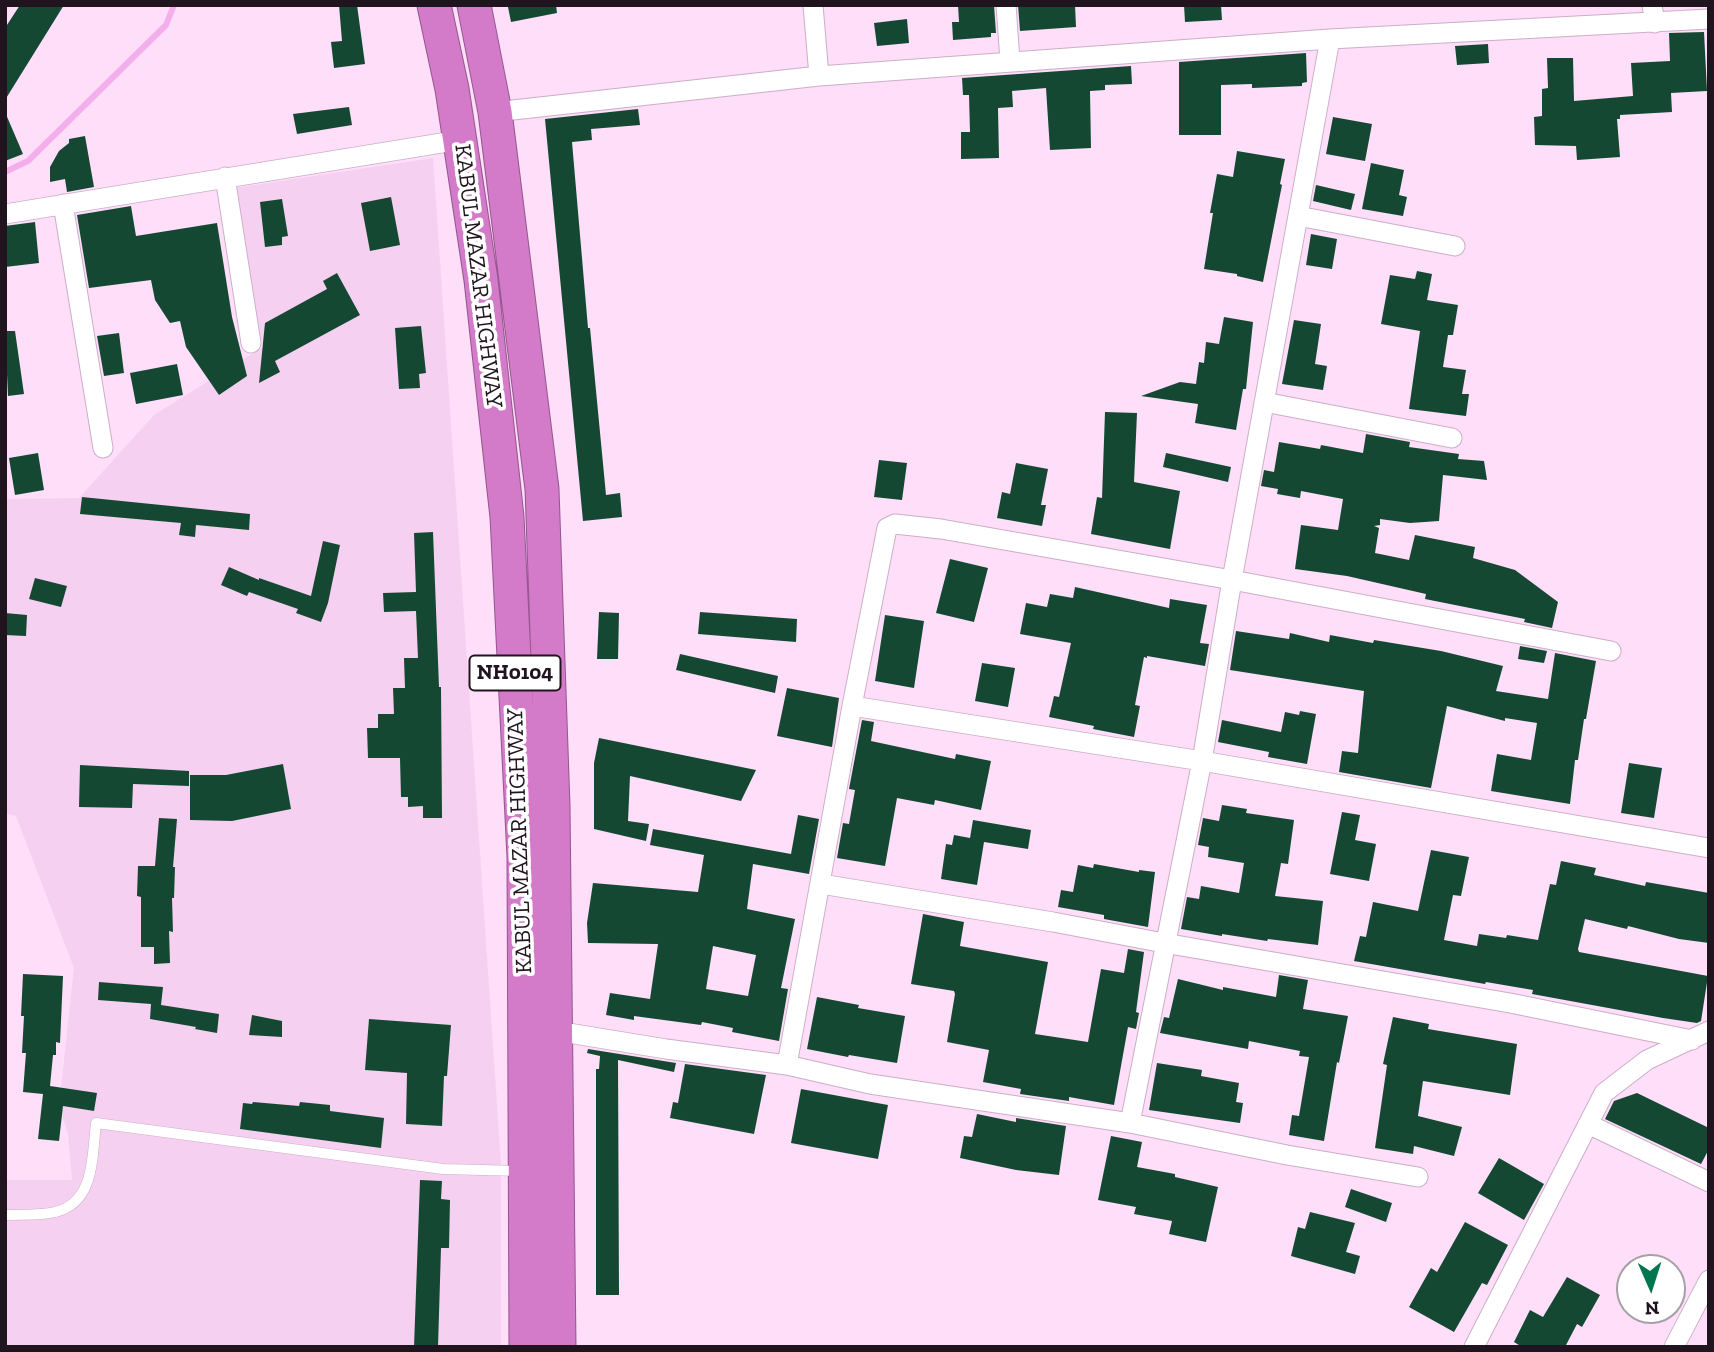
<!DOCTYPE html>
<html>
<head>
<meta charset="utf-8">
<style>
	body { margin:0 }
	#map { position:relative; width:1714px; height:1352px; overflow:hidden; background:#fedef9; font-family:"Zilla Slab",serif }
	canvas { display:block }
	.frame { position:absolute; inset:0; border:7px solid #20151f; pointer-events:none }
	.north { position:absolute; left:1616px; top:1254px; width:70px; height:70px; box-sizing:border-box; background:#fff; border:2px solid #a6a1a5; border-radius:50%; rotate:177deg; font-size:19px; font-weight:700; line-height:28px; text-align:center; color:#20151f }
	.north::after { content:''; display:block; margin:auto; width:24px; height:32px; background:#03754f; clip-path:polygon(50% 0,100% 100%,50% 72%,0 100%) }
</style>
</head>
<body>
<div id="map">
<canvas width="1714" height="1352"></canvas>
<div class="frame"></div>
<div class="north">N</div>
</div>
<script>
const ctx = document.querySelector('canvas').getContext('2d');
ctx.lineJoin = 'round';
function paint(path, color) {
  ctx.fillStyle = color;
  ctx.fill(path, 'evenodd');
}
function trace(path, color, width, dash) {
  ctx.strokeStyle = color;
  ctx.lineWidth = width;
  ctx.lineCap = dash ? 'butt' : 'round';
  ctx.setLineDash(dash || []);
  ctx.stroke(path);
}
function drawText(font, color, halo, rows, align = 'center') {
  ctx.font = font + ' "Zilla Slab",serif';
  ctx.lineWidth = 7;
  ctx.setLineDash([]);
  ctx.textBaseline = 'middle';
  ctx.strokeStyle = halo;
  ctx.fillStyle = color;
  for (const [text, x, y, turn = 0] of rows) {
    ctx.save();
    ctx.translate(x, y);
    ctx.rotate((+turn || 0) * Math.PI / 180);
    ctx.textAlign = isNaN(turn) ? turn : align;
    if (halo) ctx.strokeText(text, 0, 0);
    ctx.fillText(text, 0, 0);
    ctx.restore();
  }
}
const built = new Path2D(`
	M433,158l68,1006v183h-496v-167h67l-4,-46 -9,-28 15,-138 -58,-152 -11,-3v-314l74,-1 75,-83 109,-68 -35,-158z`);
const stream = new Path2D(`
	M5,172l23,-11 138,-136 8,-20`);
const building = new Path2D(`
	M20,5h44l-59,95v-72z
	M339,5h18l8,59 -31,4 -3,-26 11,-1z
	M517,5h39l1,8 -46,9 -3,-15z
	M958,5h36l2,28h-5v4l-38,3 -1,-18h7z
	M1018,5h57l1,22 -56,4z
	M1184,5h37l1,15 -37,2z
	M907,19l2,24 -32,3 -3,-23z
	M1704,32l3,59 -36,2 1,19 -52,3v4h-3l3,38 -43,3 -1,-14 -41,-1 -1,-28 8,-1v-27l6,-1 -1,-30h26l1,43 59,-5 -2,-33 39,-2 -1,-28z
	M1488,44l1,19 -32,2 -2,-19z
	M1306,53l1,29 -5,1v3l-50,2v-4l-31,1v50h-42v-73z
	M1131,66l1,18 -27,1v5l-15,1 1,57 -41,2 -4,-62 -34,3 1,16 -15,1 1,50 -38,1v-27h9l-1,-37h-6l-1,-17z
	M349,107l3,18 -55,9 -4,-20z
	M638,109l2,16 -49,4 1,11 -20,2 16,186h2l16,167 14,-2 2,24 -39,4 -38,-402z
	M5,112l18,42 -18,7z
	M1333,117l39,7 -7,37 -39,-7z
	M85,136l9,51 -27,5 -2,-13 -15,3v-15l9,-16 10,-8v-4z
	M1237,151l48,8 -5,25 2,1 -19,97 -26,-6v-2l-33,-5 9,-56h-3l7,-39 16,3z
	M1371,163l33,7 -5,25 8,2 -4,19 -41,-7z
	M1316,185l39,9 -4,16 -38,-9z
	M391,197l9,48 -30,6 -9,-48z
	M282,199l6,37 -6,1v8l-17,2 -5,-45z
	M131,206l5,30 81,-13 15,94 15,59 -28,19 -33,-48 -6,-26 -10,2 -15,-23 -4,-20 -62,8 -12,-73z
	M35,222l4,41 -34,4v-41z
	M1311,234l26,5 -5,30 -26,-4z
	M1417,271l15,3 -5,26 31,5 -5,30h-5l-5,32 23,3 -4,24h7l-3,22 -57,-7 11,-78 -39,-7 9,-49 25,4z
	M337,273l23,42 -85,46 5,11 -21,11 6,-60 62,-34 -4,-8z
	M1224,317l29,5 -7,67h-3l-7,41 -41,-7 3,-19 -57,-8 39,-14 16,2 3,-22 5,1 2,-21 13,2z
	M1294,320l27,4 -6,40 12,2 -4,24 -41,-6z
	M421,326l5,47 -7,1 1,14 -21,1 -4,-61z
	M5,331h10l9,63 -16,2z
	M119,333l5,40 -20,3 -7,-40z
	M177,364l6,31 -47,9 -6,-31z
	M1105,412l32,1 -3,69 46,9 -10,58 -79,-15 6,-37 5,1z
	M1366,434l44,8 -1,5 50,7 -1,5 26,2 3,19 -44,-5 -4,46 -29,2 -30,-4v6l-6,1 5,2 -4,25 34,7 6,-25 60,12 -2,11 42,12 43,32 -6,26 -28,-6 1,-3 -100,-20 1,-5 -79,-18 -52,-7 6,-44 37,5 5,-31 -42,-8 -1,7 -23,-4 1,-5 -17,-3 3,-16 10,2 5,-30 41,7 1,-4 42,8z
	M38,453l6,37 -29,5 -6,-37z
	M1166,453l65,14 -3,15 -65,-15z
	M879,460l28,3 -5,37 -28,-3z
	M1016,463l32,6 -7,36h5l-4,21 -45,-8 5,-26 8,2z
	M82,497l168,17 -1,16 -53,-5 -1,12 -16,-2 2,-12 -101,-9z
	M433,532l6,155h2l1,131h-19v-12l-15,1v-10h-7l-1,-39h-32l-1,-30h11v-14h16l-1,-26h12l-1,-30h14l-2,-47 -32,1 -1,-19 33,-1 -2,-59z
	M323,541l17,4 -12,58 -7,19 -25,-9 2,-4 -49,-17 -2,4 -26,-11 8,-18 30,13v-2l52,18z
	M950,559l38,9 -14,54 -38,-9z
	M35,578l32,8 -6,21 -32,-8z
	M1075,587l94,21 1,-9 37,6 -7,38 9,1 -4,22 -58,-10v2l-3,-1 -9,48 5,1 -6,31 -41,-8 1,-3 -45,-9 5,-21 5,1 12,-54 -51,-9 6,-31 21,4 3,-13 23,4z
	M599,612l20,1 -1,46h-21z
	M700,612l97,7 -1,23 -98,-8z
	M5,613l22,2 -1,21 -21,-1z
	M885,615l39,6 -10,67 -39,-7z
	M1236,631l53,8 1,-6 39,9 1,-7 43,8 1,-3 67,11 62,15 -7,25 52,8 7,-46 41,8 -10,58h-2l-6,41h-3l-5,44 -79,-13 6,-37 34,6 6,-37 -32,-5v3l-58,-15 -16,82 -92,-16 3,-21 16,2 6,-62 -134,-21z
	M1520,646l27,5 -3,12 -26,-4z
	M680,654l98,22 -3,17 -99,-23z
	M982,663l33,5 -7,39 -33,-6z
	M787,688l52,10 -7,49 -55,-11z
	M1300,711l16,3 -9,50 -39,-7 1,-5 -51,-10 4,-22 59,12 4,-20 14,3z
	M862,720l12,2 -3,19 84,18 1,-5 35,7 -10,49 -46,-10 -1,5 -37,-7 -12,68 -48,-8 6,-35 6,1 6,-34 -6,-1z
	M599,738l157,32 -15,31 -111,-25 -2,45 21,3 -3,17 -52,-12v-66z
	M1629,763l33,5 -8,50 -33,-5z
	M283,764l8,45 -59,12 -42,-1v-45h36z
	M80,765l109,6v15l-56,-2 -1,24 -53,-1z
	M1222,805l25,4 -1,4 48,7 -6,44 -7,-1 -6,33 48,5 -5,44 -50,-6 -1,2 -45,-7v2l-41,-7 6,-32 12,2 2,-13 38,7 5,-30 -36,-6 1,-10 -11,-2 5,-27 16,3z
	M1342,812l18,3 -5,25 21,4 -7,37 -39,-7z
	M798,815l21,4 -10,55 -56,-10 -6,45 48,10 -14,69 7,1 -9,52 -47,-9 1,-4 -31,-6 -1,3 -67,-9v4l-28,-5 4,-22 40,6 8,-55 -70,-1 -1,-20 6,-40 105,9 6,-37 -54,-10 3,-16 138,25zM713,946l43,9 -8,41 -42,-7z
	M159,818l18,1 -4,48h2l-1,31h-2l1,34 -4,-1 1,32 -16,1v-17h-13v-50l-4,-1 1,-30h17z
	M973,820l58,10 -3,19 -44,-7 -7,43 -36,-6 5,-35 6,1 2,-10 16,3z
	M1431,850l38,7 -8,39 -8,-1 -9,45 33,6 2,-12 27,4 1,-3 31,5 12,-56 6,1 5,-24 35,7 -2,7 51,11 1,-4 63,11v50l-30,-4 -51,-13 -1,3 -42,-10 -7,30 1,3 129,24 -7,45 -4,2 -34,-5 -131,-24 1,-4 -47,-8 -1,2 -131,-23 6,-25 6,1 7,-35 45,9z
	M1094,864l45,8v-2l16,2 -7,55 -44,-8v-4l-46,-8 3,-17 12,2 5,-27 15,3z
	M923,914l41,8 -4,24 88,16 -13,72 53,8 13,-73 23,4 4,-24 16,3 -8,60 3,1 -3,16 -8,-2 -14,78 -45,-8v4l-49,-7 1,-5 -38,-7 6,-32 -42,-8 8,-48 -1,-3 -43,-7z
	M23,974l40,2 -3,67 -4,-1v13h-3l-3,31 47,7 -3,18 -31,-5 -4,35 -21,-2 5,-45 -20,-2 3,-39h-4l2,-37h-3z
	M1279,975l29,5 -5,29 45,7 -9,47 -2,-1 -13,79 -35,-6 3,-20 7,1 10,-59 -10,-1 1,-5 -51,-10 -1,8 -88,-16 4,-16 5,1 9,-39 45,11v-3l53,10z
	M99,982l64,5 -2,18 58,9 -2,19 -22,-4 1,-2 -46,-8 1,-15 -53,-4z
	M817,997l42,8 -1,3 47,8 -8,47 -48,-8 -1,2 -41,-8z
	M252,1015l30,6v16l-33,-2z
	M1393,1017l36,7 -1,5 89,15 -7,51 -87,-14 -5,35 44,11 -8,29 -40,-10 -1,8 -38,-6 12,-83 -4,-1z
	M369,1019l82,6 -4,51h-3l-2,50 -36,-2 1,-51 -42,-3z
	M588,1049l88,14 -2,9 -56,-12 1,235h-23v-226h3l1,-13 -13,-3z
	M1157,1063l45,7 -1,6 38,7 -3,19 7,1 -3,20 -91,-13z
	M685,1064l81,11 -12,59 -84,-16 3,-16 5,1z
	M801,1089l87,16 -10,54 -87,-16z
	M1637,1093l72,35v21l-8,15 -96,-45 9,-18z
	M253,1102l46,4 1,-4 30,3v6l54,7 -3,30 -141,-19 3,-26 9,1z
	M977,1114l39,8v-4l50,8 -7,49 -43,-5 -56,-12 4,-22 8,1z
	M1111,1136l31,6 -5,25 38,7v3l43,10 -12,55 -37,-8 3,-13 -38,-7 2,-7 -38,-7z
	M1499,1158l45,26 -20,36 -46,-27z
	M420,1180l22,1 -1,18 9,1 -1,48h-8l-3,99h-24z
	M1351,1189l41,14 -6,19 -41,-15z
	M1310,1212l45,11 -9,29 14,4 -5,18 -64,-18 7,-29 7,2z
	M1465,1222l43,23 -21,40 -5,-2 -28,49 -45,-25 22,-39 6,4z
	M1567,1277l33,18 -18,32 -5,-3 -12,23h-43l-8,-5 16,-32 13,7z`);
const lane = new Path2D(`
	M5,1215c16,-1 35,1 50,-3 40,-9 37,-56 41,-89l347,46 78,2`);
const street = new Path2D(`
	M813,5l6,71
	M1006,5l4,56
	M1652,5l3,18
	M495,112l324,-36 511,-37 379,-20
	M225,177l26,166
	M63,204l40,244
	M5,214l455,-74
	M1298,216l157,30
	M1264,402l188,36
	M852,706l350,55 507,87
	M821,884l232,38 111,21 346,60 182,37
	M556,1031l110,18 121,16 83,19 260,39 157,32 131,22
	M787,1065l65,-359 35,-178 8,-4 46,5 291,51 379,71
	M1130,1123l72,-362 30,-181 98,-541
	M1588,1124l121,58
	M1474,1347l130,-254 43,-33 62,-29
	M1674,1347l35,-67`);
const highway = new Path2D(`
	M434,5l18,84 29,191 26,237 17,340 2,490
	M474,5l21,107 47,377 11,317 6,541`);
const shields = [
	[515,673,91]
];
const shieldNames = [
	["NH0104",515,673]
];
const streetNames = [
	["KABUL MAZAR HIGHWAY",478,276,83],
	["KABUL MAZAR HIGHWAY",520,841,-92]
];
paint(built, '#f6d0f0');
trace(stream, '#f3afeb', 6);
paint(building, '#154833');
trace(lane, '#ccaec8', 11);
trace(street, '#ccaec8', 21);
trace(highway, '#94578e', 35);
trace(lane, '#fff', 10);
trace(street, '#fff', 19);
trace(highway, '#d37ac9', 33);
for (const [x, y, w] of shields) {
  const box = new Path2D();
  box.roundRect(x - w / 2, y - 17.5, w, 35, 5);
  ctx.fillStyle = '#fff';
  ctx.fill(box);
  trace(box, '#20151f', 2);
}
drawText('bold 21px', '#20151f', null, shieldNames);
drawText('23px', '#20151f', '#fff', streetNames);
</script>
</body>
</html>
